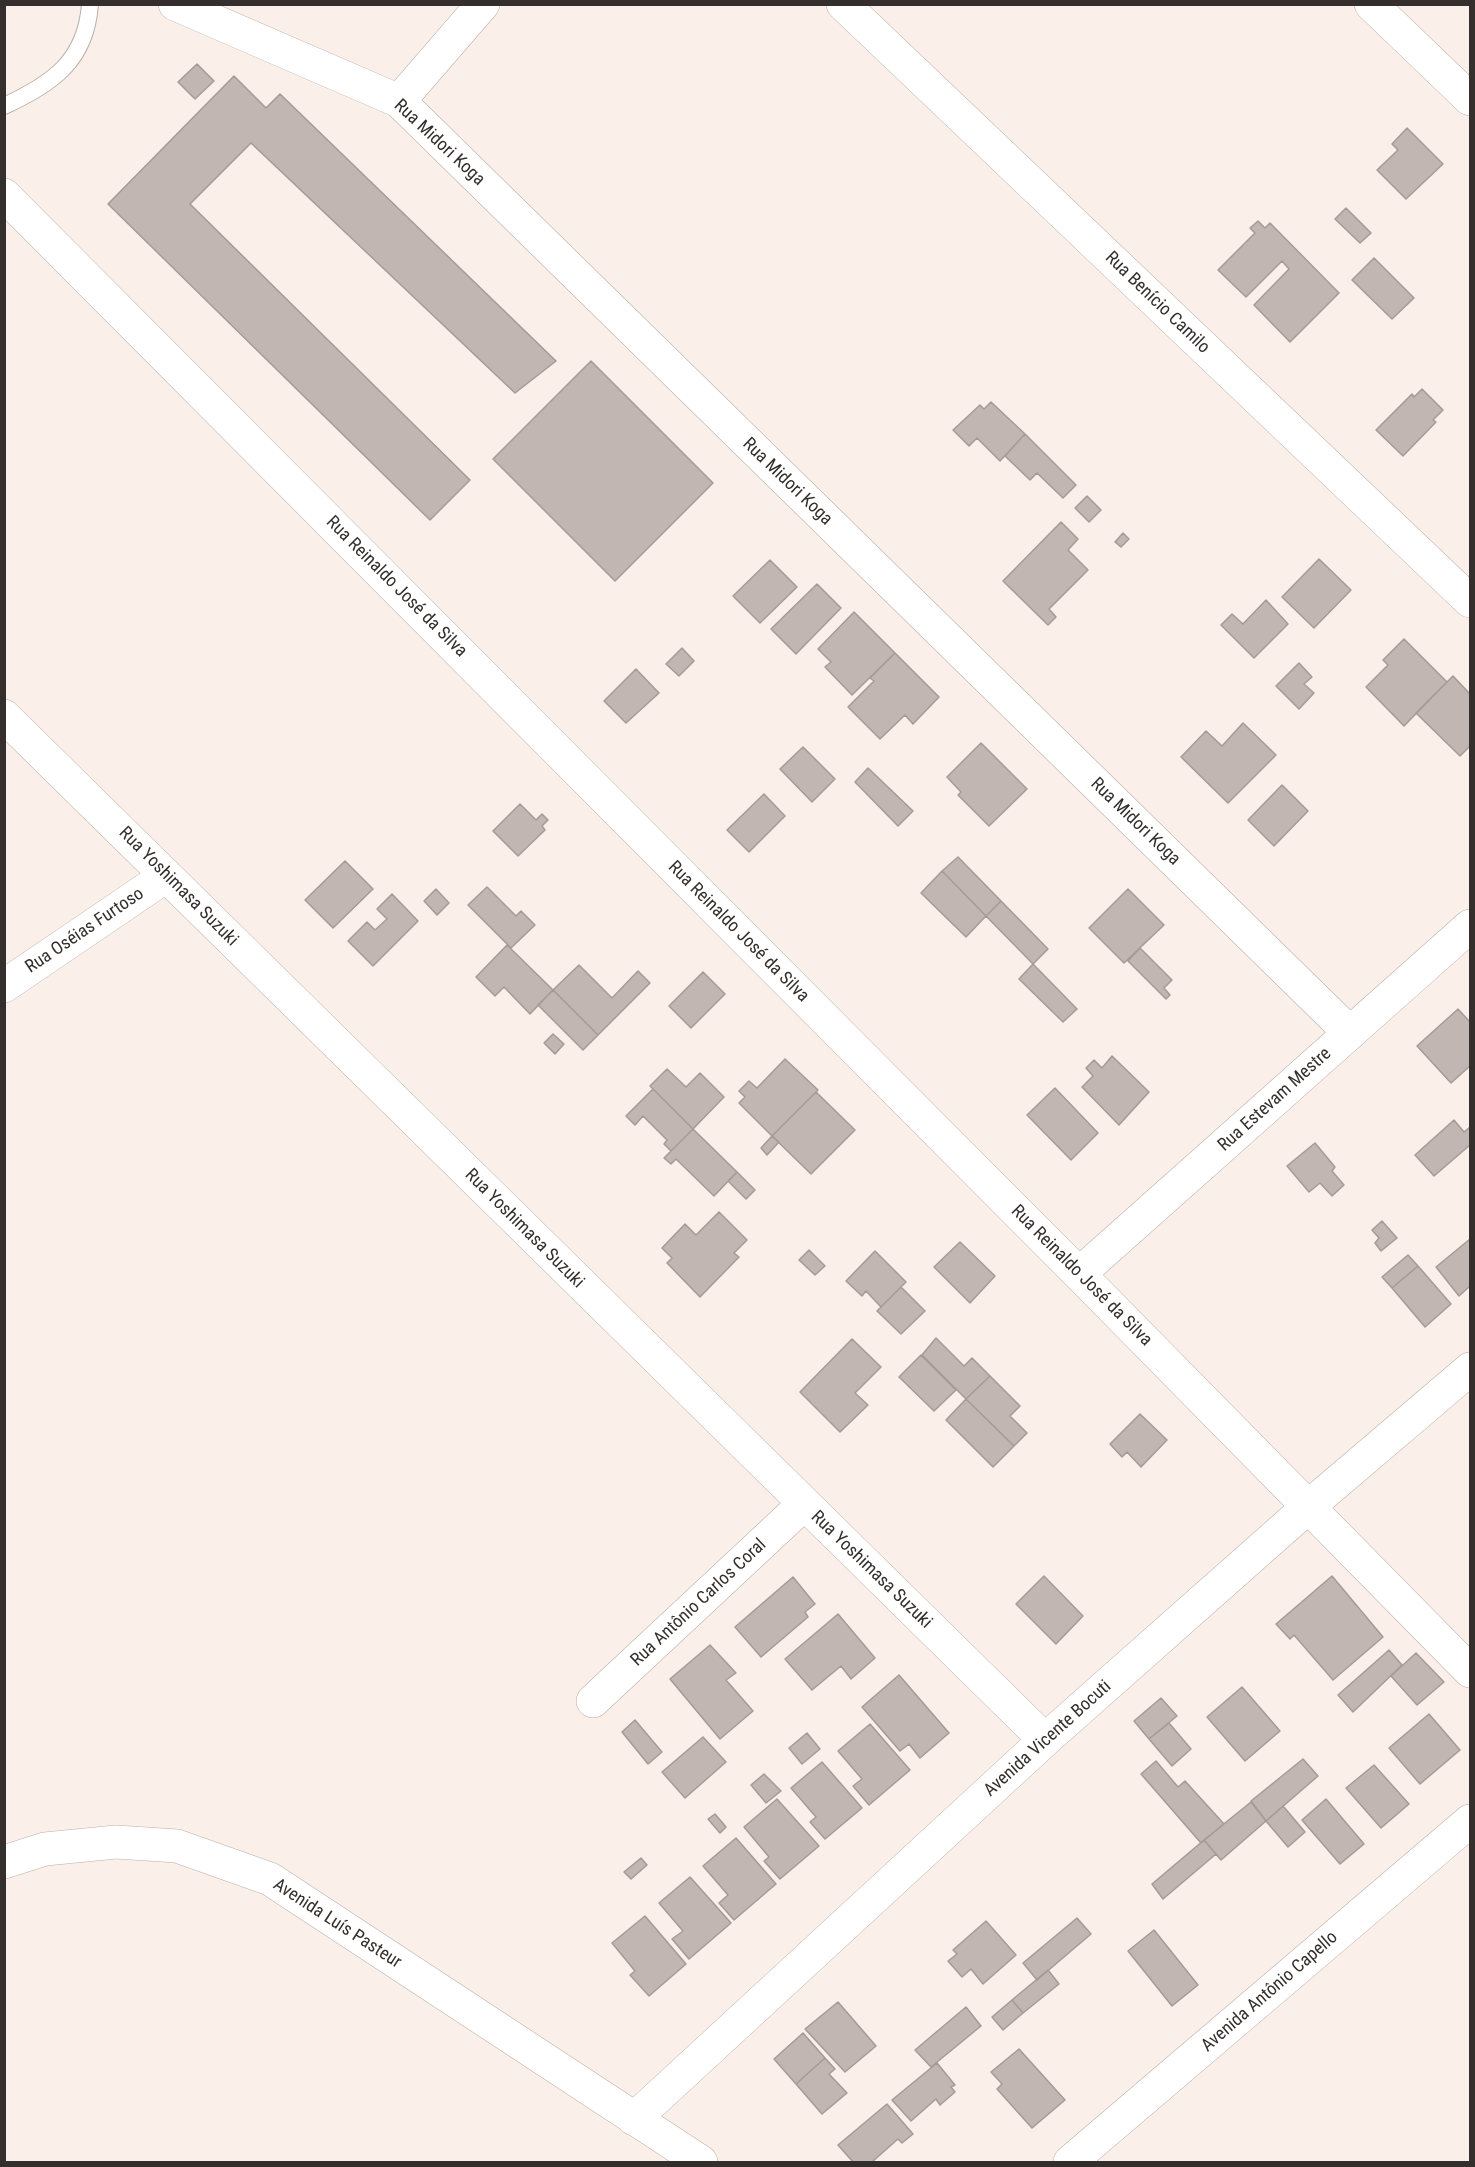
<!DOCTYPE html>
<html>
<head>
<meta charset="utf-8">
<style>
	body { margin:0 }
	#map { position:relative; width:1475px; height:2167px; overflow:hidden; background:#fbefe9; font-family:"Roboto Condensed",sans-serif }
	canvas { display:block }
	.frame { position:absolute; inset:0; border:6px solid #342f2d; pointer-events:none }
</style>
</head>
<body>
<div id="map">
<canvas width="1475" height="2167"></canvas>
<div class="frame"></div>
</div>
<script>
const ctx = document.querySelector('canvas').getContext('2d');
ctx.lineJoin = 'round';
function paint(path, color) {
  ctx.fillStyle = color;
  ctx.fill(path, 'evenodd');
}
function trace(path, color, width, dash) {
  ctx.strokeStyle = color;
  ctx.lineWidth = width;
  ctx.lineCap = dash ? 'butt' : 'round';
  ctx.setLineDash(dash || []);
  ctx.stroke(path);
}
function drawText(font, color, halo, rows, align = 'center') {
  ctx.font = font + ' "Roboto Condensed",sans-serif';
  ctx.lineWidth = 4.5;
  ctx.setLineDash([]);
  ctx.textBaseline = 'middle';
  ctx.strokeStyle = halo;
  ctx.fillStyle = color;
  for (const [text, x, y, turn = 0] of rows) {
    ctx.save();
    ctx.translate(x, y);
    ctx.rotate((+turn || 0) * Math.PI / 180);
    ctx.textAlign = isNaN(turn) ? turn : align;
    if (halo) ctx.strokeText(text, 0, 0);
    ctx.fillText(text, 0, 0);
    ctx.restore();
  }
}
const building = new Path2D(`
	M197,64l17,17 -19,18 -17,-17z
	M234,76l32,32 14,-14 276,267 -41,32 -264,-250 -61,61 280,276 -40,40 -322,-316z
	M1407,128l36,36 -37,35 -29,-29 21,-20 -6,-6z
	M1346,208l25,25 -11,10 -25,-24z
	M1258,221l7,7 5,-5 69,70 -49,49 -36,-37 35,-36 -7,-8 -36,36 -28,-27 37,-37 -5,-5z
	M1374,258l40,40 -22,21 -40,-39z
	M591,361l122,122 -98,98 -122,-122z
	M1422,389l21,21 -10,10 3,2 -33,34 -27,-26 36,-36 2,3z
	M991,402l34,32 -25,27 -23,-23 -8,8 -16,-16 27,-25 4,4z
	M1025,434l51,51 -13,13 -26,-25 -7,7 -25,-24z
	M1087,496l14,14 -12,12 -14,-14z
	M1061,522l17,17 -10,11 20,20 -39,39 7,8 -8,8 -45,-44z
	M1123,533l6,6 -8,8 -6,-5z
	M1319,559l32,31 -37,38 -32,-31z
	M770,560l27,27 -37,36 -27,-27z
	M817,584l24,24 -45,46 -25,-25z
	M1266,600l22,24 -34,34 -33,-33 11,-11 11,10z
	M854,612l41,41 -43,42 -27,-28 6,-5 -13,-13z
	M1404,639l43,43 -43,44 -38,-39 22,-22 -5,-5z
	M682,648l12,13 -15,15 -13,-12z
	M895,653l44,44 -26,27 -8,-9 -25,24 -32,-32 26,-26 -4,-3z
	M1299,663l13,14 -8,7 10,9 -15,16 -23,-23z
	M636,669l23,24 -33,30 -22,-22z
	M1453,676l17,18v52l-10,10 -44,-43z
	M1243,723l33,32 -48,48 -47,-46 25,-26 16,15z
	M981,743l46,46 -38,37 -31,-31 3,-3 -14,-15z
	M803,747l32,32 -23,23 -32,-33z
	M868,768l45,43 -15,15 -43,-44z
	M1282,785l26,26 -34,35 -26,-26z
	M764,794l21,22 -36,36 -22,-22z
	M520,804l16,16 6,-6 6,6 -6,6 3,4 -27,26 -25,-25z
	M958,857l43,44 -15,15 -44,-45z
	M345,861l28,28 -40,39 -28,-28z
	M942,871l44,45 -20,21 -45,-44z
	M487,887l29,29 5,-5 14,14 -24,23 -43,-43z
	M436,889l13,14 -12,12 -13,-14z
	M1128,889l36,36 -40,38 -35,-35z
	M392,894l26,27 -45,45 -25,-25 19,-19 8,8 12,-11 -10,-10z
	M1001,901l47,48 -15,15 -47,-48z
	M507,945l46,45 -23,24 -26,-27 -9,9 -19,-19z
	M1140,948l32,32 -8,8 6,7 -4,4 -38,-38z
	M1033,964l44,45 -14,13 -44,-43z
	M579,965l33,33 26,-27 12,12 -52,52 -45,-45z
	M703,972l22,22 -34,34 -22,-22z
	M553,990l45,45 -15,15 -45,-45z
	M1458,1009l12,13v44l-19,17 -34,-37z
	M553,1034l11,10 -9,10 -11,-11z
	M1112,1056l37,36 -30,33 -37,-38 11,-11 -7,-8 8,-8 8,8z
	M785,1059l33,31 -46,46 -33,-33 6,-6 -6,-6 10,-10 8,7z
	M667,1069l19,18 14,-14 24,24 -31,32 -43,-43z
	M1055,1088l43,45 -27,27 -44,-45z
	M653,1089l40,40 -22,22 -7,-7 3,-4 -24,-24 -8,9 -9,-9z
	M816,1092l39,38 -44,44 -39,-38z
	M1454,1120l10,12 6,-5v18l-36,31 -19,-21z
	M693,1129l44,43 -23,24 -38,-37 -5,5 -7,-6z
	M772,1136l7,6 -12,13 -6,-7z
	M1315,1143l20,24 -3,4 12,14 -12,11 -12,-13 -11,9 -22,-26z
	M737,1172l18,18 -9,9 -18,-18z
	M719,1212l28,28 -13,13 5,4 -39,40 -33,-34 5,-5 -10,-10 23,-24 11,11z
	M1382,1221l15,17 -16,13 -6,-8 4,-5 -7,-8z
	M1470,1239v47l-11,10 -23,-29z
	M960,1242l35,34 -25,27 -36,-36z
	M809,1250l16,16 -10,9 -16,-15z
	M875,1251l31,31 -25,25 -15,-16 -4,5 -16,-15z
	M1408,1255l10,11 -26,22 -10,-11z
	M1418,1266l33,38 -26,23 -33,-39z
	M901,1287l24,24 -24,23 -24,-23z
	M936,1338l28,28 8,-8 18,18 -24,23 -44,-44z
	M852,1339l29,28 -26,26 13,12 -28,27 -40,-40z
	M921,1355l35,35 -22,21 -35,-34z
	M990,1376l30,30 -10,10 17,17 -13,13 -48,-47z
	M966,1399l48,47 -21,21 -47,-47z
	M1140,1414l27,26 -26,27 -14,-15 -5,5 -12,-13z
	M1044,1576l39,40 -27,28 -40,-40z
	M1332,1576l51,61 -50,43 -39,-45 -4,4 -14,-15z
	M793,1577l22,27 -10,8 3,5 -47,40 -26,-30z
	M838,1614l37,44 -24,21 -10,-13 -29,24 -27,-31z
	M710,1645l26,28 -10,7 27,31 -33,28 -50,-60z
	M1389,1650l13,15 -49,47 -15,-17z
	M1416,1653l28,29 -27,23 -26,-29z
	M899,1675l50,58 -29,25 -11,-14 -9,7 -38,-44z
	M1242,1687l38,44 -35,30 -38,-44z
	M1161,1698l16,18 -28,23 -15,-18z
	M1429,1714l31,36 -40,34 -31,-36z
	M635,1720l27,32 -14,12 -26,-32z
	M1169,1723l22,26 -19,17 -23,-27z
	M870,1724l40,46 -41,35 -16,-19 9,-7 -24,-28z
	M807,1733l13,16 -18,15 -13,-16z
	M703,1737l23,25 -41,36 -23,-26z
	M1303,1759l15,17 -52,45 -15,-20z
	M1156,1761l22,26 7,-6 39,43 -23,19 -60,-69z
	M822,1762l40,46 -37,31 -15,-17 6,-5 -25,-29z
	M1374,1765l35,39 -28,24 -35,-40z
	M764,1774l17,17 -15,12 -15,-18z
	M777,1799l42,47 -39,33 -16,-18 5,-4 -25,-30z
	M1326,1799l38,45 -24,20 -38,-44z
	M1251,1802l15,19 -45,39 -17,-20z
	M1283,1806l22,26 -17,15 -22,-26z
	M715,1814l11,13 -6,6 -12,-14z
	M736,1838l40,46 -42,36 -15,-17 9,-8 -25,-29z
	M1204,1840l12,14 -53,45 -11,-15z
	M641,1858l6,7 -16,14 -7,-7z
	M690,1877l41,46 -42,36 -17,-20 11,-8 -24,-28z
	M645,1916l41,48 -37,32 -19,-21 5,-4 -23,-28z
	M1077,1918l14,16 -54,46 -14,-17z
	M986,1921l30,34 -33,29 -12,-15 -9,8 -14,-16 9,-7 -4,-4z
	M1154,1930l44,55 -26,21 -44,-55z
	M1048,1970l11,14 -36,29 -11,-13z
	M1012,2000l11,13 -20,17 -11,-13z
	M838,2002l38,44 -31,26 -40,-43z
	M966,2007l15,19 -50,41 -16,-17z
	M803,2033l22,25 -29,26 -22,-25z
	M1019,2049l46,51 -33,28 -35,-39 5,-5 -11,-12z
	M825,2058l10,11 -6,5 18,19 -25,21 -26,-30z
	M937,2063l18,22 -4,2 4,5 -15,13 -4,-6 -25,22 -19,-21z
	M887,2104l26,30 -11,9 -4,-4 -26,23h-19l-15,-17z`);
const service = new Path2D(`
	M4,106c48,-22 82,-45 86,-102`);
const minor = new Path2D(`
	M175,4l224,97 951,932
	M843,4l627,597
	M1371,4l99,95
	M399,101l84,-97
	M4,195l1075,1079 391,397
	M4,716l1041,1024
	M4,986l162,-110
	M1079,1274l391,-348
	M593,1701l211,-197
	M634,2119l411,-379 263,-233 162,-138
	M1070,2162l400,-341`);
const tertiary = new Path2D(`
	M4,1862l41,-13 71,-7 61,4 93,33 431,283`);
const streetNames = [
	["Rua Midori Koga",439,143,43],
	["Rua Benício Camilo",1157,303,44],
	["Rua Midori Koga",787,482,44],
	["Rua Reinaldo José da Silva",396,587,45],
	["Rua Midori Koga",1135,822,44],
	["Rua Yoshimasa Suzuki",178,887,45],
	["Rua Oséias Furtoso",85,931,-34],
	["Rua Reinaldo José da Silva",738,932,45],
	["Rua Estevam Mestre",1275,1100,-42],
	["Rua Yoshimasa Suzuki",524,1229,45],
	["Rua Reinaldo José da Silva",1081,1276,45],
	["Rua Yoshimasa Suzuki",871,1570,44],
	["Rua Antônio Carlos Coral",699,1603,-43],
	["Avenida Vicente Bocuti",1048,1739,-42],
	["Avenida Luís Pasteur",337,1924,33],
	["Avenida Antônio Capello",1270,1992,-41]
];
paint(building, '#c2b6b2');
trace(building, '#a59a95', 1.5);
trace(service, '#bbafaa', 18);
trace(minor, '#bbafaa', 34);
trace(tertiary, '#bbafaa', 34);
trace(service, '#fff', 16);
trace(minor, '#fff', 33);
trace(tertiary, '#fff', 33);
drawText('18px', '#342f2d', '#fff', streetNames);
</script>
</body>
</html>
